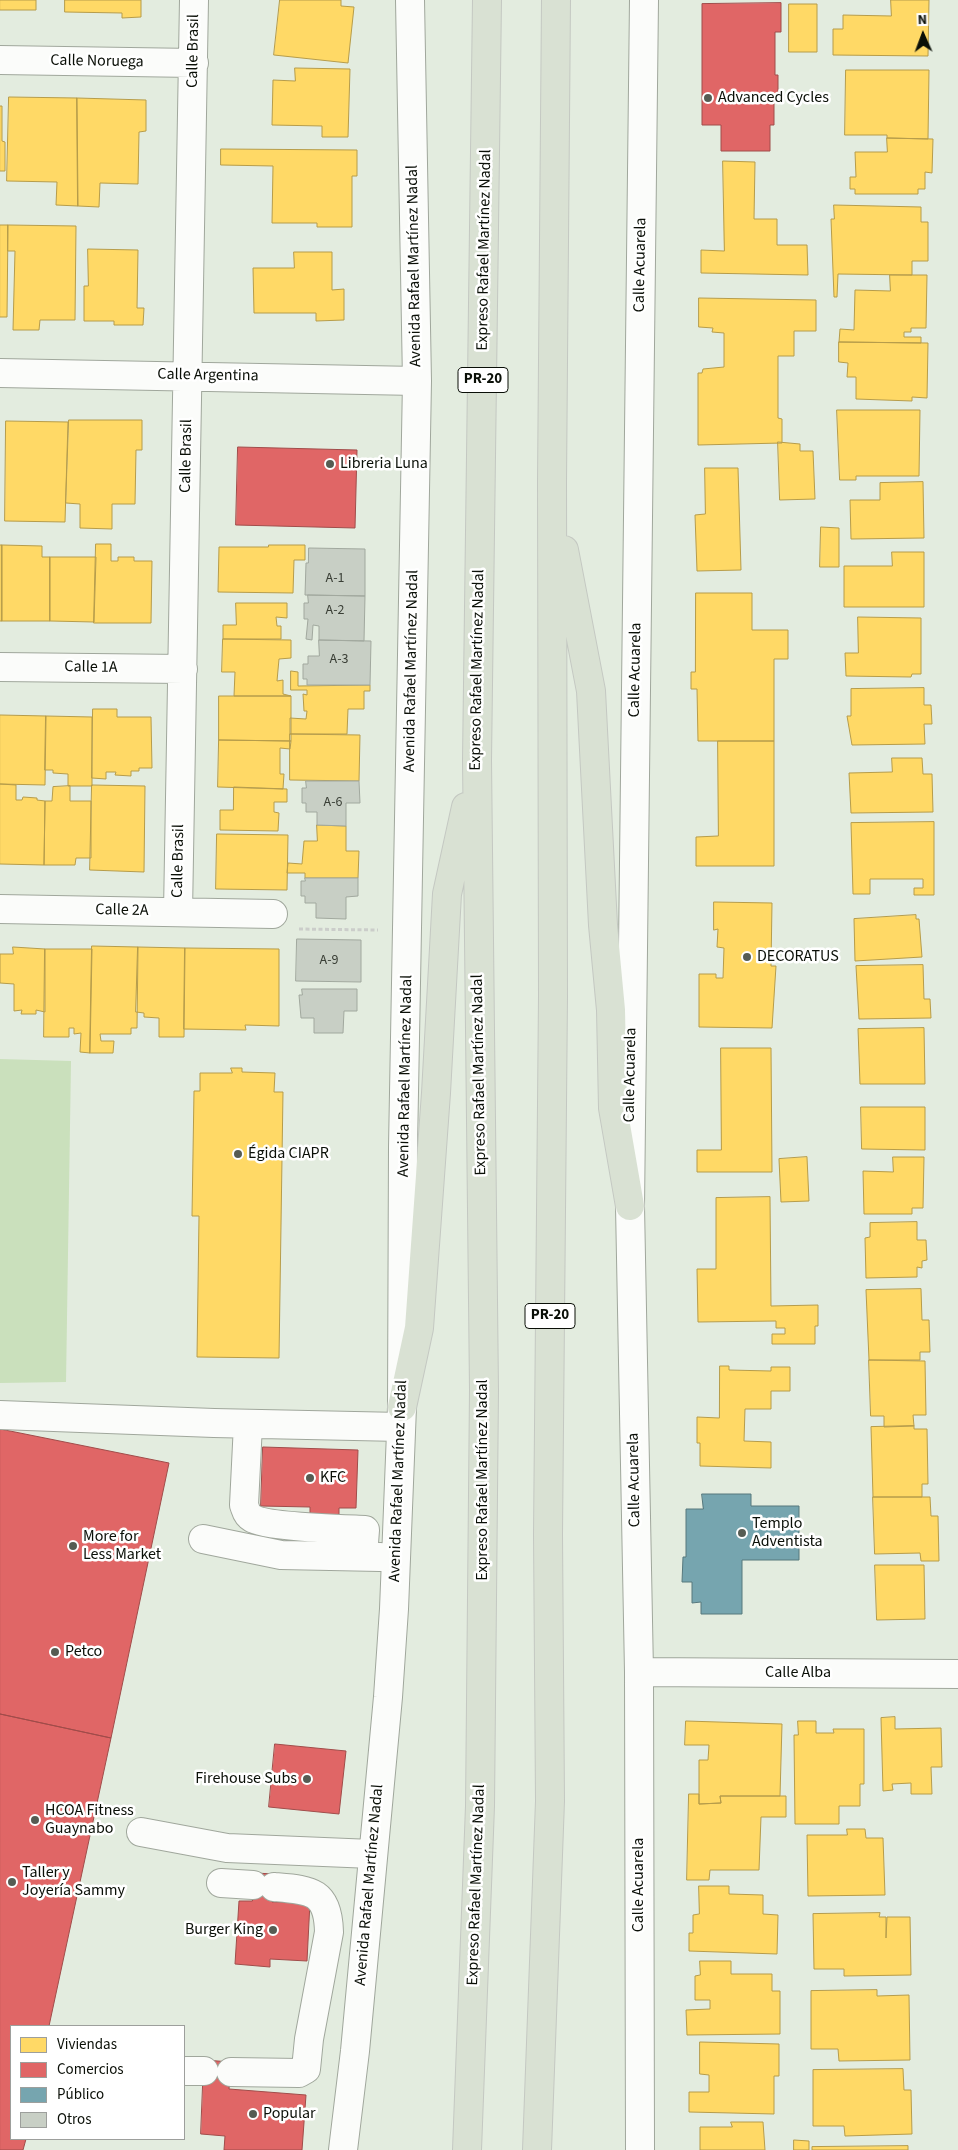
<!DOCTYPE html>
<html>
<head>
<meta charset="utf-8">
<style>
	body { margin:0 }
	#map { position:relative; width:958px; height:2150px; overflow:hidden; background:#e3ecdf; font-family:"Source Sans 3",sans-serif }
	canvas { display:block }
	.legend { position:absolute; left:10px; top:2025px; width:175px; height:115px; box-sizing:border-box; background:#fff; border:1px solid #9d9f9c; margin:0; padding:6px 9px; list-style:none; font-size:15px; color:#0a0f07 }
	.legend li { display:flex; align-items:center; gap:10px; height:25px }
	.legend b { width:25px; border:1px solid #9d9f9c }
	.north { position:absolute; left:898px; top:10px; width:50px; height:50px; -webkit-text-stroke:4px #fff; paint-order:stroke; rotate:358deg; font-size:14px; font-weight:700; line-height:20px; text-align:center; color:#0a0f07 }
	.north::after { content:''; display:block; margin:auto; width:18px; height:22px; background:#0a0f07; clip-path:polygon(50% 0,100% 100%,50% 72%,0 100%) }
</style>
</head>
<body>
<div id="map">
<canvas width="958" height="2150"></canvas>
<ul class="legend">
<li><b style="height:14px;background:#ffd966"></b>Viviendas</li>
<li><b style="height:14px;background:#e06666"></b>Comercios</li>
<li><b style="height:14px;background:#76a5af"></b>Público</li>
<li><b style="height:14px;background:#c8cfc5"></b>Otros</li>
</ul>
<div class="north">N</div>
</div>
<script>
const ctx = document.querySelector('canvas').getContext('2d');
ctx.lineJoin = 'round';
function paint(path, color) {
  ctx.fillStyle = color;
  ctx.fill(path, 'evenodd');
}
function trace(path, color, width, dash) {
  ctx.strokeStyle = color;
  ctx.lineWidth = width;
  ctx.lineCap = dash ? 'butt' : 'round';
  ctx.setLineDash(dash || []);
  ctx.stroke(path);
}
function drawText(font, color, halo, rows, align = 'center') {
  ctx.font = font + ' "Source Sans 3",sans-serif';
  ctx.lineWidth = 5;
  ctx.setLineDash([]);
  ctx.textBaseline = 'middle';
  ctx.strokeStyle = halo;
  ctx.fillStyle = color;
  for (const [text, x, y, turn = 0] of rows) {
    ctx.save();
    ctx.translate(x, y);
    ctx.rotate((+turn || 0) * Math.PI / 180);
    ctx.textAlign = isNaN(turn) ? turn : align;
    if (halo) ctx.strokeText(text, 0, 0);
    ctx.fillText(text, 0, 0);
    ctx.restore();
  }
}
const green = new Path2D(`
	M0,1059l71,2 -5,321 -66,1z`);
const homes = new Path2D(`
	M0,0h36v10h-36z
	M65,0h76v17l-19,1v-5l-57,-1z
	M280,0h61v6l13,1 -6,56 -74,-8z
	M891,0h38l-1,56 -95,-1v-26h10v-14l48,1z
	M789,4h28v48h-28z
	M295,68l55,1 -2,68h-26v-11l-50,-1 1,-45 22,1z
	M846,70h83l-1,69 -41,-1v-3h-42z
	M9,97l68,1 1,108 -22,-1 1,-23 -50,-1z
	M77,98l69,2v31l-7,1 -1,52 -38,-1 -1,24 -21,-1z
	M0,106h2v35l3,1v29h-5z
	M887,138l46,1 -1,34 -7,-1v17h-7v5h-63v-5h-5v-12h6l-1,-25h32z
	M221,149l136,1v26h-5v51h-35v-4h-45l1,-57 -52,-1z
	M723,161l32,1 -1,57h23v26h30l1,30 -107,-2v-23l23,1z
	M834,205l87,2v15h7v39h-16v14l-74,-1 -1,23h-3l-3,-78h3z
	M0,225h8l-1,92h-7z
	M8,225l68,1 -1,94h-35l-1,10h-26l2,-79h-7z
	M88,249l50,1 -1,58h7l-1,17h-29v-4h-30v-35h4z
	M294,252h38v38l12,-1v31l-28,1v-8h-62l-1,-45h41z
	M890,275h37l-1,53h-15v4h-7v5h17v6l-82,-1 1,-13 14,1 1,-40 35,1z
	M699,298l117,2v31h-22v25h-16v62l4,1v24l-84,2v-72h4l1,-4 21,-2v-34l-12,-1 1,-4 -14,-1z
	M839,342l89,1 -1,55 -15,-1v4l-56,-2v-22h-9l1,-14 -9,-1z
	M837,410h83l-1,66h-63v4h-16z
	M69,420h73v30h-6l-1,54h-23v25l-32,-1v-24l-14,-1z
	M6,421l62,1 -3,100 -60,-1z
	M778,442l22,2v7h13l2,48 -35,1z
	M705,468h33l3,102 -44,1 -2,-56 10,-1z
	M923,482l1,56 -73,1 -1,-39h30v-17z
	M821,527l18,1v39h-19z
	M96,544h15v17h7v-4h16v4h18l-1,62h-57z
	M0,545h2v76h-2z
	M2,545l40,1v11h8v64h-48z
	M269,545h36v15h-11l-1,33 -75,-1 1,-45h49z
	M892,552h32v55h-80v-41h48z
	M50,557h46l-2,65 -44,-1z
	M696,593h56v37h36v29h-14v82h-76l-1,-52h-6v-17h4z
	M236,603h51v15l-11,-1 1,9h4v13h-58v-14h13z
	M858,617l63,1v56h-9l-1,3 -65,-1 -1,-23h13z
	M223,639l68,1v18l-12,1 -2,22 6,-1v14l8,2h-57l1,-24h-13z
	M291,671l7,1v14l72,-1v6h-6v18h-16l-1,25h-57v-16l16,1 1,-8h-3l-1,-17 4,1v-5h-16z
	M924,688v17h7l1,19h-8l1,20 -73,1 -5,-29h4v-27z
	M219,696h72v45l-72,-1z
	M93,709h24v8h34l1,51h-13v3h-8v5l-16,-1 1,-3h-10v7l-14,-1z
	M0,715l46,1 -1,69 -45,-1z
	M46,716l46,1v69h-24v-12l-15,-1v-3h-8z
	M290,734l70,1 -1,46 -69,-1z
	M219,740l72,1 -1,8 -10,-1v26h4l-1,15 -65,-2z
	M718,741h56v125h-78v-29l22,-1z
	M892,758h30l1,16h9l1,38 -82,1 -2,-40 43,-1z
	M0,784l16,1v15h6l1,-3 14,1v2l8,1 -1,64 -44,-1z
	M92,785l53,1 -1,86 -54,-2z
	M70,786v15h21v57h-15l-1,7h-31l1,-64h7l1,-14z
	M234,787l53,2v13h-13v10l5,1 -1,18 -58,-1v-20h13z
	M934,822v73h-20v-7h9v-9h-53v15h-17l-2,-71z
	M317,825l29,1v25h13l-1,27h-53v-5h-18l1,-10 14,1 2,-23h13z
	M217,834l71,1 -1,55 -71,-1z
	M714,902l58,1 -1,63h5l-4,62 -73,-1v-53h17v4h7l1,-30 -7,-1 1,-18 -4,1z
	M916,915v4h3l3,38 -67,4 -1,-42z
	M92,946l46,1 -1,81h-6v6h-31l1,7h13l-1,12h-23z
	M13,947l32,2v63l-9,-2v4h-15l1,-4 -8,1v-27l-14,-1v-29h13z
	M138,947l47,1 -1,89h-25v-19l-15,-1v-4l-8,-1z
	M185,948l94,1v77l-34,-1 1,5 -62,-1z
	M45,949h47l-2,104 -10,-1 1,-19 -7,1v-6h-5v9h-25z
	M923,965l1,34h6l1,19 -72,1 -3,-53z
	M924,1028l1,56h-65l-2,-55z
	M721,1048h50l1,124h-75v-22h24z
	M231,1068h11v4l33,1 -1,19h9l-4,266 -82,-1 2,-141h-7l2,-125h6v-18h32z
	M861,1107h64v43l-63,-1z
	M807,1157l2,44 -28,1 -2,-43z
	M893,1157h31l-1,51h-11v6h-48l-1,-43 30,1z
	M770,1197l1,109 47,-1v21h-3v18h-43v-10h13v-6h-9v-7l-78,1 -1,-53h19v-71z
	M917,1222v18h9l1,20 -5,1v7l-5,-1v10l-51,1 -1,-40 5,-1v-14z
	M921,1289l1,31h7l1,32h-10v8h-51l-3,-70z
	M869,1360l56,1 1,54h-13l1,11 -30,1v-11h-13z
	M720,1366h9v4l42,1v-4h19v24h-19v18h-26l-1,32 27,1v26l-71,-2v-23h-3v-26l22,1z
	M914,1426v3h13l1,55h-6v13h-49l-2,-70z
	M873,1497h57l1,19h7l1,45h-18l-1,-8 -45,1z
	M875,1565h49l1,54 -48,1z
	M895,1717v12l46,-1 1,39h-11l1,27h-21v-11l-19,1 1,6 -10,1 -2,-73z
	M686,1721l96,3 -2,72h-60l1,7 -22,1v-44h9l1,-15h-24z
	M798,1721h18v12h18l-1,-4h31v55h-4v22h-21v18h-44l-1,-89h4z
	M689,1794h10v10l22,-1 -1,-7h66v21h-25l-2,53h-49l-1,10h-22z
	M847,1829h18l1,9h17l2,57 -77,1 -1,-61h40z
	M699,1886h30v8l34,1v19l15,1 -1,39 -88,-3v-18h4v-18l6,-1z
	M880,1913l-1,4h7v21l1,-21h23l1,58 -67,1v-7h-30l-1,-55z
	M700,1961h31v13h41v17h8v43l-93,1 -1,-25 24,-1v-9h-15v-24l5,-1z
	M877,1990v6l32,-1 1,65 -71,1 -1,-12h-27v-58z
	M700,2042l79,2v32h-5v38l-85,-2v-20h20v-17l-9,-1z
	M903,2069l1,21h7l1,44 -67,2 -1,-10h-31v-56z
	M731,2122h32l2,28h-65v-23h32z
	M794,2140l15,1v9h-15z
	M908,2146v4h-96v-3z`);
const shops = new Path2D(`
	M781,3v29h-6v43h3v26h-4v24h-4v26h-49v-26h-19v-121z
	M238,447l119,3 -2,78 -119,-3z
	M0,1429l169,34 -58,275 -111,-24z
	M263,1447l95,3 -2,58h-17v8h-29v-9l-49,-1z
	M0,1714l111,24 -62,288h-38v113h15l-3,11h-23z
	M275,1744l71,7 -7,63 -70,-7z
	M254,1873l21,1 -3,28h38l-3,59 -37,-2v8l-35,-3 4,-63h13z
	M204,2060l27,2 -2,27 77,6 -4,55h-78l1,-14 -24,-2z`);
const public = new Path2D(`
	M702,1494h49v12h48v54h-57v54h-41v-12l-9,1v-21h-10l1,-25h3v-48h17z`);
const building = new Path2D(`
	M309,548l56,1v47l-60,-1 1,-32h2z
	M308,595l57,1 -1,45 -45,-1v-14l-6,-1 -1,15 -6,-1 2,-20h-4v-16h4z
	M319,640l52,1 -1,44h-63v-6h-4v-15h5v-8h11z
	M306,781h53l1,22h-14v23l-29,-1v-13h-11v-9h-4v-15h4z
	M305,878h53v18l-12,1v22l-30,-1v-15h-11v-7h-4v-15h4z
	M297,939l64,1v42l-65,-1z
	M302,989h55v22h-13l-1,22h-29v-15h-13l-2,-23h3z`);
const path = new Path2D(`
	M299,929l79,1`);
const minor = new Path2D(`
	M0,60l194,3
	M0,373l417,8
	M0,667l183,2
	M0,909l273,5
	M178,912l16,-912
	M0,1415l214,8 187,4
	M248,1424l-4,81c2,5 2,10 8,13 14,9 92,11 113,12l-2,26
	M203,1539l78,16 99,2
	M639,1672l319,2
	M141,1832l86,16 145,6
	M221,1883l32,2
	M186,2071h18
	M231,2072l68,1 7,-4 3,-30 20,-107c-1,-42 -19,-42 -55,-45
	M343,2150l12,-99 33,-354 6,-88 8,-202 1,-260 14,-766 -7,-381
	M640,2150l-1,-478 -9,-466 14,-1206`);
const highway = new Path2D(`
	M564,550l27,141 12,234 8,85 2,98 17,98
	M402,1407l17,-79 17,-235 11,-199 19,-87
	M467,2150l13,-344 4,-416 -7,-630 10,-760
	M537,2150l13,-349 -2,-267 5,-538 -1,-514 4,-482`);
const markers = [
	[708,98,5,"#565c53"],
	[330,464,5,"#565c53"],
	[747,957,5,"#565c53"],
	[238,1154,5,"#565c53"],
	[310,1478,5,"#565c53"],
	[742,1533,5,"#565c53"],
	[73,1546,5,"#565c53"],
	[55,1652,5,"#565c53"],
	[307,1779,5,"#565c53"],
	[35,1820,5,"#565c53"],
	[12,1882,5,"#565c53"],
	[273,1930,5,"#565c53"],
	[253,2114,5,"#565c53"]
];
const numberNames = [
	["A-1",335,579],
	["A-2",335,611],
	["A-3",339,660],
	["A-6",333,803],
	["A-9",329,961]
];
const shields = [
	[483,380,50],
	[550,1316,50]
];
const shieldNames = [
	["PR-20",483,380],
	["PR-20",550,1316]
];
const streetNames = [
	["Calle Brasil",194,51,-89],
	["Calle Noruega",97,62,1],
	["Expreso Rafael Martínez Nadal",485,250,-89],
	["Calle Acuarela",641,265,-89],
	["Avenida Rafael Martínez Nadal",415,266,-91],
	["Calle Argentina",208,376,1],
	["Calle Brasil",187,456,-89],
	["Calle 1A",91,668,1],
	["Expreso Rafael Martínez Nadal",478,670,-89],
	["Calle Acuarela",636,670,-89],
	["Avenida Rafael Martínez Nadal",412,671,-89],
	["Calle Brasil",179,861,-89],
	["Calle 2A",122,911,1],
	["Expreso Rafael Martínez Nadal",480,1075,-91],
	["Calle Acuarela",631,1075,-89],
	["Avenida Rafael Martínez Nadal",406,1076,-89],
	["Expreso Rafael Martínez Nadal",483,1480,-90],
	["Calle Acuarela",635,1480,-91],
	["Avenida Rafael Martínez Nadal",399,1481,-88],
	["Calle Alba",798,1673],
	["Avenida Rafael Martínez Nadal",370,1885,-85],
	["Expreso Rafael Martínez Nadal",477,1885,-88],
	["Calle Acuarela",639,1885,-90]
];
const poiNames = [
	["Advanced Cycles",718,98],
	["Libreria Luna",340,464],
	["DECORATUS",757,957],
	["Égida CIAPR",248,1154],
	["KFC",320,1478],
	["Templo",752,1524],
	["Adventista",752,1542],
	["More for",83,1537],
	["Less Market",83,1555],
	["Petco",65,1652],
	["Firehouse Subs",297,1779,"right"],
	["HCOA Fitness",45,1811],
	["Guaynabo",45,1829],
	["Taller y",22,1873],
	["Joyería Sammy",22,1891],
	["Burger King",263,1930,"right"],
	["Popular",263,2114]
];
paint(green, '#cae0bc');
paint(homes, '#ffd966');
trace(homes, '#b69c4a', 1);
paint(shops, '#e06666');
trace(shops, '#a04c4a', 1);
paint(public, '#76a5af');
trace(public, '#56787d', 1);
paint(building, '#c8cfc5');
trace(building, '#a1a89e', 1);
trace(minor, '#a0a79c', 30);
trace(highway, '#c4c8c2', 30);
trace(path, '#cbcdca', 3, [4, 2.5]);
trace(minor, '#fbfcfa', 28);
trace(highway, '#d9e1d3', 28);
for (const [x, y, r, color] of markers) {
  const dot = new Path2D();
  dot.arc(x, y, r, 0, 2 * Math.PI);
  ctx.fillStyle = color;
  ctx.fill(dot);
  trace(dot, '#fff', 2);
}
drawText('14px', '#3a3f36', null, numberNames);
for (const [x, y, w] of shields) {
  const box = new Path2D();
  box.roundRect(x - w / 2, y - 12.5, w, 25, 4);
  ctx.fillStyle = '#fff';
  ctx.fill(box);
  trace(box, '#0a0f07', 1);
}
drawText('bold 15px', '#0a0f07', null, shieldNames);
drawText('16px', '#0a0f07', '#fff', streetNames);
drawText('16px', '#0a0f07', '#fff', poiNames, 'left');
</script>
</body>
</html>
